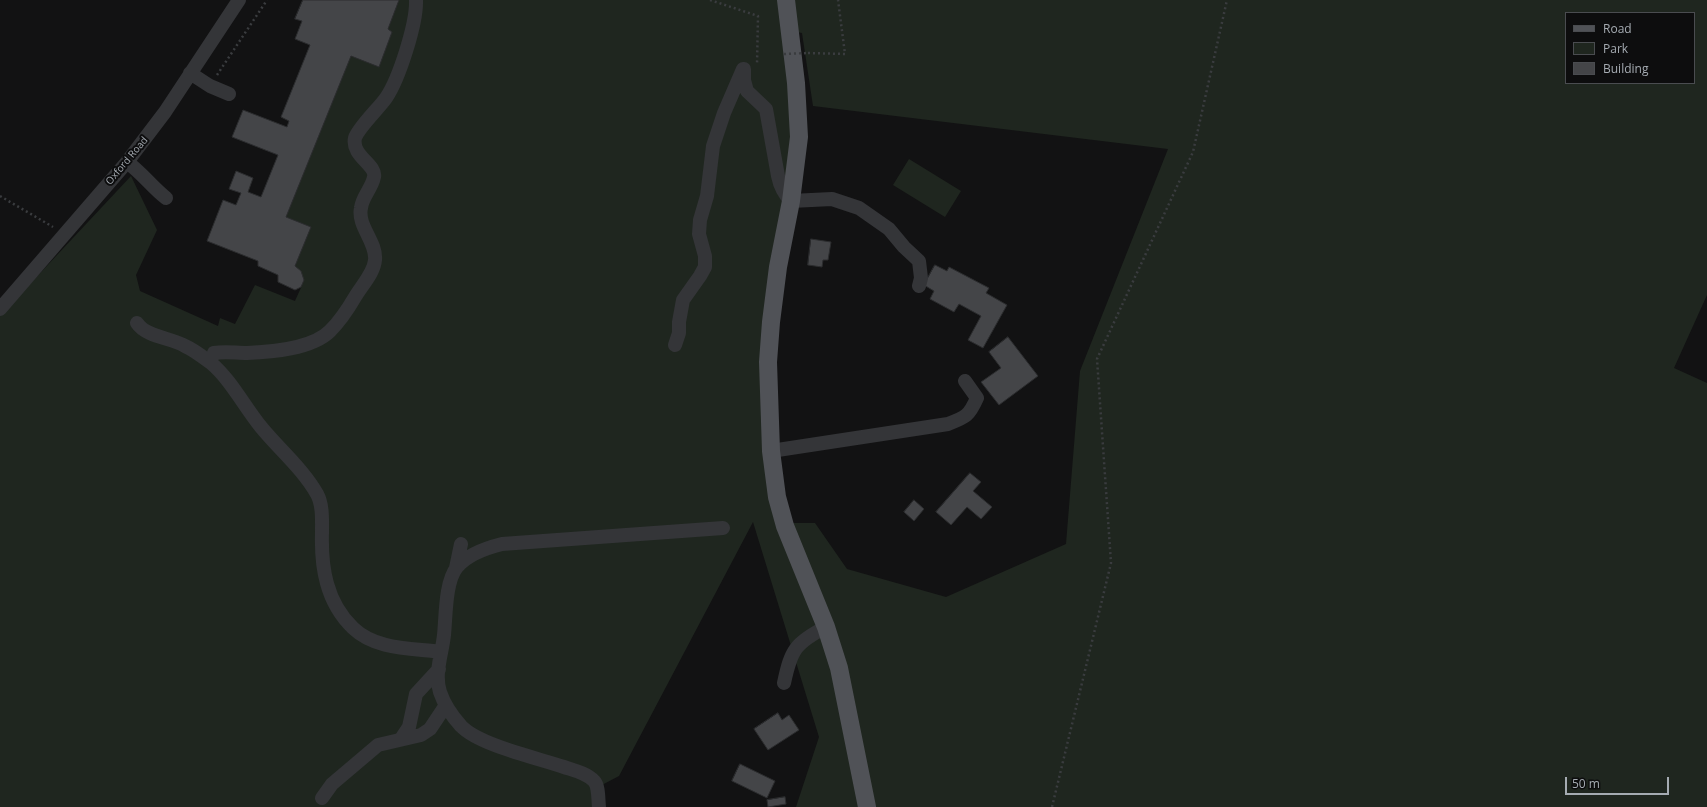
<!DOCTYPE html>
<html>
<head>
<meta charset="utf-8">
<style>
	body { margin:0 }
	#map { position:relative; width:1707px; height:807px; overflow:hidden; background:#121213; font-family:"Open Sans",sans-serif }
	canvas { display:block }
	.legend { position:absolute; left:1565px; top:12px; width:130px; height:72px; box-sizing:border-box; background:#0d0d0e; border:1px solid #4a4c50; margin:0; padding:5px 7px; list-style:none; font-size:12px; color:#a5abb2 }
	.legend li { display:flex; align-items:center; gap:8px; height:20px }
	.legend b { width:20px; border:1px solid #4a4c50 }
	.scale { position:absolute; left:1565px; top:777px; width:104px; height:18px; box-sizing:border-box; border:2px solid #a5abb2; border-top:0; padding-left:5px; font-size:12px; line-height:14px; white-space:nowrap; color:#a5abb2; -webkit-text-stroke:3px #0d0d0e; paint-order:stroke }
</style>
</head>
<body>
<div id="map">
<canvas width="1707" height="807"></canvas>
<ul class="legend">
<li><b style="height:5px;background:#505257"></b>Road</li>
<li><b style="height:11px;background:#1f261f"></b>Park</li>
<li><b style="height:11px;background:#444548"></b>Building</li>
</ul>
<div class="scale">50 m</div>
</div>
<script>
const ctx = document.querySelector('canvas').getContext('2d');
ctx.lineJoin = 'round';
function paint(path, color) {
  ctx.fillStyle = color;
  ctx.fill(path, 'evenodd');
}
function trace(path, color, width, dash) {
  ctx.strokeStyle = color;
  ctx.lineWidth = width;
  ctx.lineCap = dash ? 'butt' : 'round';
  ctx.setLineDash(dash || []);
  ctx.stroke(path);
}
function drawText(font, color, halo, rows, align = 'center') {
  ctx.font = font + ' "Open Sans",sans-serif';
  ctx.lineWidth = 4;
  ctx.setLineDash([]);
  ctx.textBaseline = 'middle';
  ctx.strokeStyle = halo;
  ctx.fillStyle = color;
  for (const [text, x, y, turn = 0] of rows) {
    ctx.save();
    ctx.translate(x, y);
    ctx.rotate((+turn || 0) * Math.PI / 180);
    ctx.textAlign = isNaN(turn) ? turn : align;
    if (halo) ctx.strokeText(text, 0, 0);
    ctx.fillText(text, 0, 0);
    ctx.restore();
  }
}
const green = new Path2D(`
	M399,0h1308v295l-33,73 33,15v424h-911l23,-70 -66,-215 -134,254 -21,11 2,20h-600v-491l131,-140 26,54 -21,45 4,16 78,35 2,-8 15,6 20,-39 40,16c6,-14 14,-23 0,-35l16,-39 -25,-10 65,-161 28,11 13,-35 -4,-3zM1566,13h128v70h-128zM786,30l16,3 11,73 355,43 -88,222 -14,173 -120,53 -99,-28 -32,-46h-31l-15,-182 29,-234z
	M909,159l52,32 -16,26 -52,-32z`);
const building = new Path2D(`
	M303,0h96l-11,29 4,3 -13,35 -28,-11 -65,161 25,10 -16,39 6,5 3,9 -3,7 -6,3 -17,-8v-7l-20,-9v-5l-51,-20 16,-41 13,5 5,-12 -12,-4 7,-18 17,7 -5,14 13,5 17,-42 -46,-18 11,-27 44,17 2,-6 -8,-4 29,-72 -15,-6 7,-18 -7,-2z
	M811,239l20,3 -3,18h-5l-1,7 -14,-2z
	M935,265l12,6 2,-4 40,21 -3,5 21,12 -24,43 -15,-8 13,-24 -22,-12 -5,8 -24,-13 4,-8 -10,-6z
	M1008,337l30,39 -39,29 -18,-23 20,-14 -12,-16z
	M970,473l11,9 -8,9 19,16 -11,12 -14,-12 -16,18 -15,-13z
	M914,500l10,9 -10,12 -10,-9z
	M778,713l4,7 7,-5 10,15 -31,20 -14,-21z
	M740,764l35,17 -8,17 -35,-17z
	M785,797l1,7 -18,3 -1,-7z`);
const path = new Path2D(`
	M710,0l48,16 -1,49
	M808,53l37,1 -7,-54
	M217,75l50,-75
	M0,196l53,31
	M1052,807l59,-244 -14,-204 96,-207 34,-152`);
const minor = new Path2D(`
	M744,69v11l3,11 19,18 12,67c2,10 6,18 13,25l41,-2 27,9 30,21 15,18 15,14 2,17 -2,8
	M190,73l20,13 19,8
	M127,162c15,11 25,25 39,36
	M0,309l127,-147 38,-50 74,-112
	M137,323c9,14 35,15 48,23 9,4 18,11 26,17 20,17 33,43 50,64 18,22 42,42 56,67 6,11 5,26 5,39 -1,34 4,69 31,95 23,22 58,20 88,24
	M675,345l4,-12v-11l4,-22 17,-24 5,-9v-11l-6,-22 1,-14 7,-24 6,-50 11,-33 19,-44
	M210,362l4,-9c11,-2 22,0 33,0 24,-1 65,-4 83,-22 10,-10 18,-22 25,-34 7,-12 19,-24 20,-37 2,-18 -18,-34 -14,-52 1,-11 11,-20 13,-31 3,-12 -23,-21 -19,-39 3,-10 24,-30 31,-40 13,-19 31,-75 30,-98
	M771,451l177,-27c18,-7 21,-8 29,-26l-12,-17
	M456,568l5,-24
	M784,683c7,-33 11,-40 42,-56
	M401,739l8,-12 7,-33 23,-25
	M322,798l10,-14 46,-39 43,-10 9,-6 16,-24
	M599,807c-1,-8 0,-21 -5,-26 -7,-8 -21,-11 -30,-14 -27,-9 -85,-22 -103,-41 -9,-10 -17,-22 -21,-34 -6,-18 2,-38 4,-57 2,-19 1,-53 13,-68 11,-13 29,-19 45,-23l221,-16`);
const major = new Path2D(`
	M786,0l10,83 3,54 -8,64 -13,66 -7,55 -3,40 3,89 6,46 8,29 41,101 13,41 28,139`);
const pathBridge = new Path2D(`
	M784,54l24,-1`);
const streetNames = [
	["Oxford Road",127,161,-50]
];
paint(green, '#1f261f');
paint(building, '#444548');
trace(building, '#2c2d2f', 1);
trace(path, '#3a3c3f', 2.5, [2, 3]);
trace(minor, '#343538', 14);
trace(major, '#505257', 18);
trace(pathBridge, '#3a3c3f', 2.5, [2, 3]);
drawText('10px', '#a5abb2', '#0d0d0e', streetNames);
</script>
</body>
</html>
